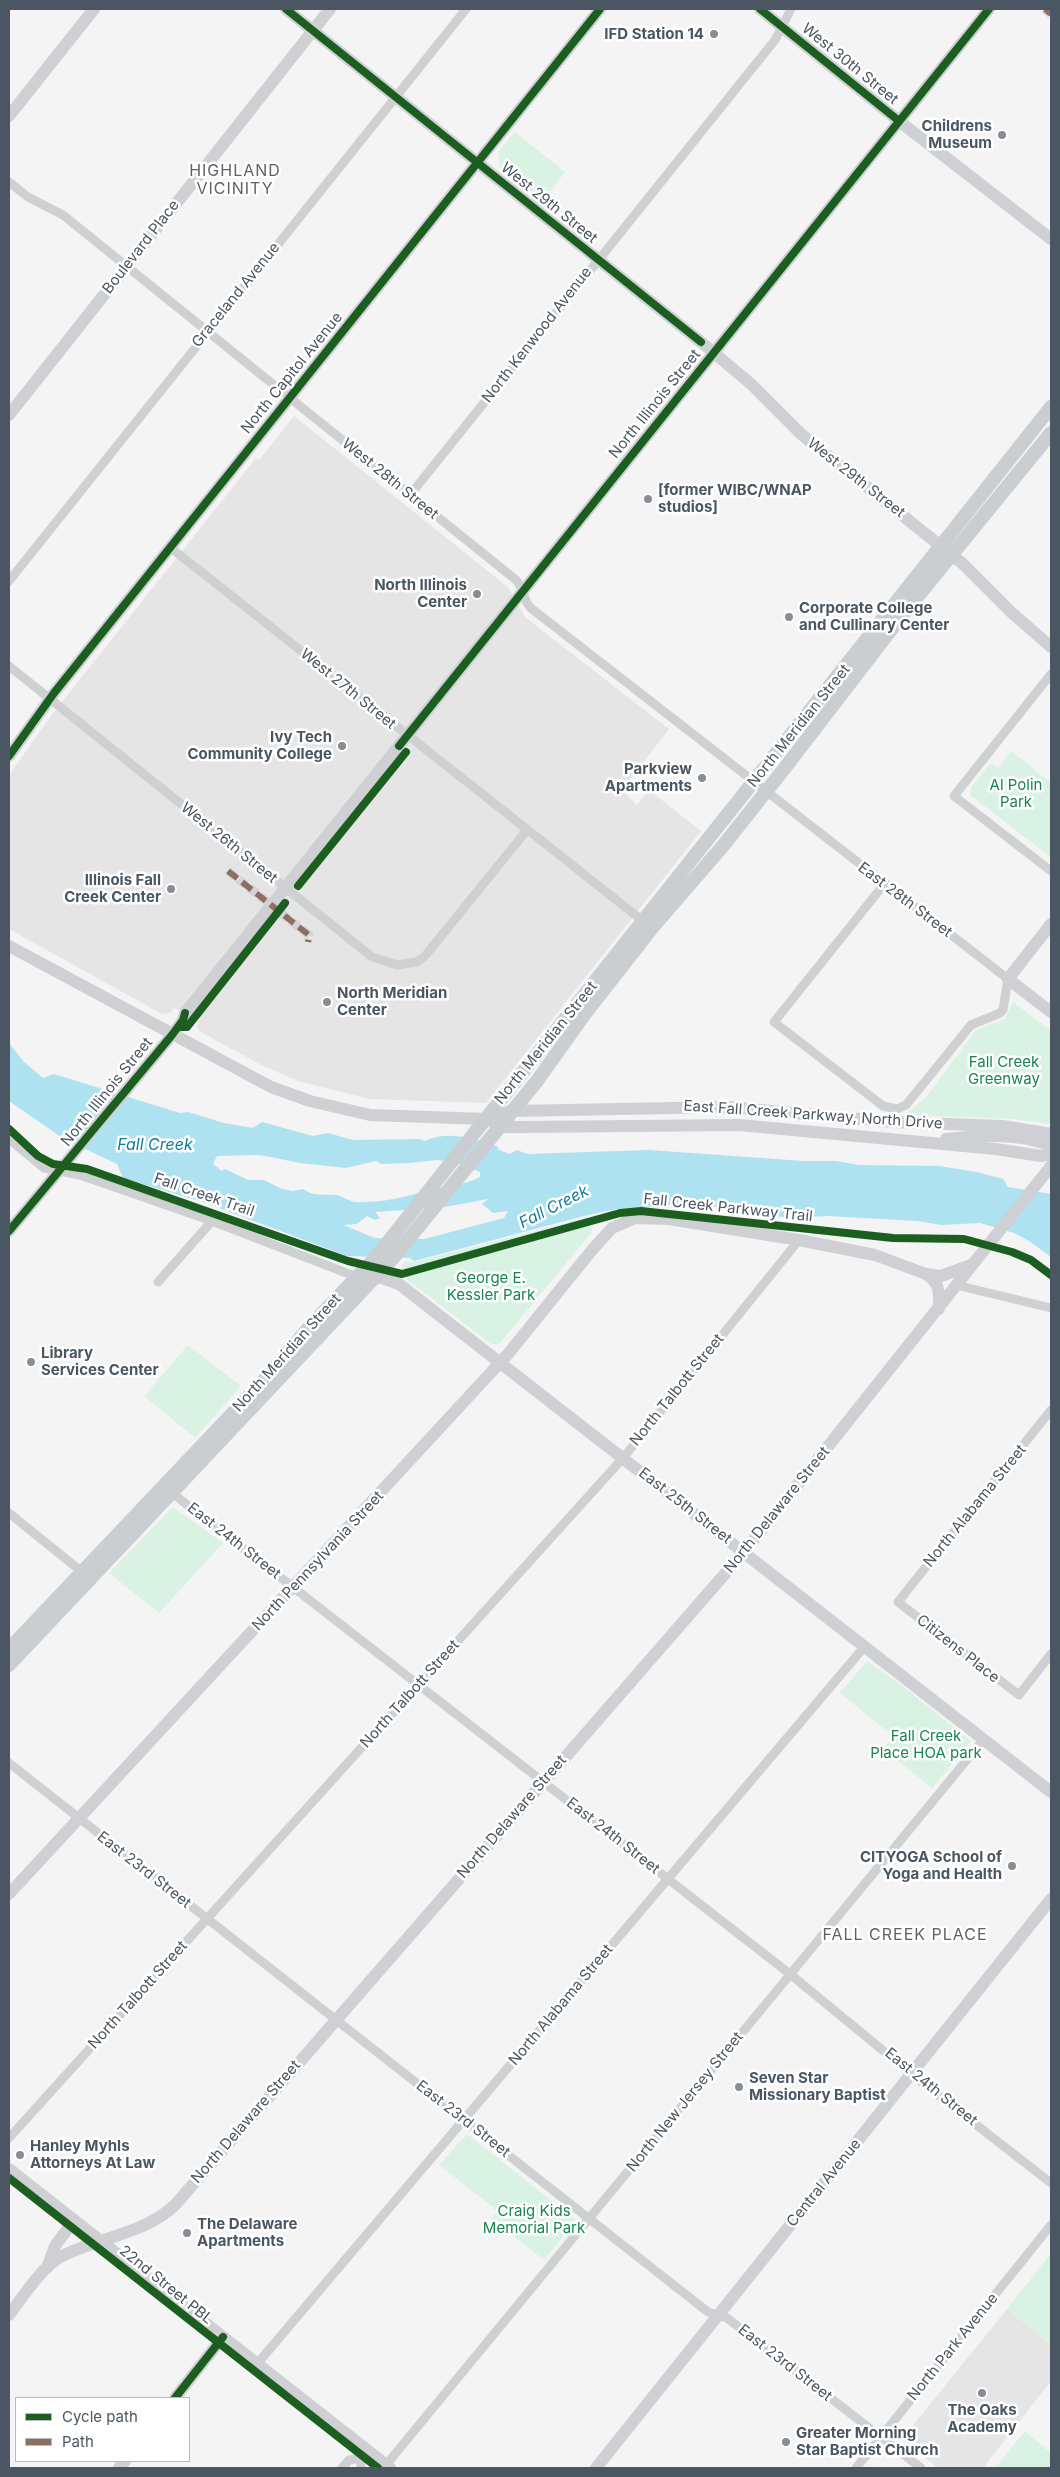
<!DOCTYPE html>
<html>
<head>
<meta charset="utf-8">
<style>
	body { margin:0 }
	#map { position:relative; width:1060px; height:2477px; overflow:hidden; background:#f4f4f4; font-family:Inter,sans-serif }
	canvas { display:block }
	.frame { position:absolute; inset:0; border:10px solid #4a5661; pointer-events:none }
	.legend { position:absolute; left:15px; top:2397px; width:175px; height:65px; box-sizing:border-box; background:#fff; border:1px solid #b7bbc0; margin:0; padding:6px 9px; list-style:none; font-size:15px; color:#4a5661 }
	.legend li { display:flex; align-items:center; gap:10px; height:25px }
	.legend b { width:25px; border:1px solid #b7bbc0 }
</style>
</head>
<body>
<div id="map">
<canvas width="1060" height="2477"></canvas>
<div class="frame"></div>
<ul class="legend">
<li><b style="height:6px;background:#1b5e20"></b>Cycle path</li>
<li><b style="height:6px;background:#8d6e63"></b>Path</li>
</ul>
</div>
<script>
const ctx = document.querySelector('canvas').getContext('2d');
ctx.lineJoin = 'round';
function paint(path, color) {
  ctx.fillStyle = color;
  ctx.fill(path, 'evenodd');
}
function trace(path, color, width, dash) {
  ctx.strokeStyle = color;
  ctx.lineWidth = width;
  ctx.lineCap = dash ? 'butt' : 'round';
  ctx.setLineDash(dash || []);
  ctx.stroke(path);
}
function drawText(font, color, halo, rows, align = 'center') {
  ctx.font = font + ' Inter,sans-serif';
  ctx.lineWidth = 5;
  ctx.setLineDash([]);
  ctx.textBaseline = 'middle';
  ctx.strokeStyle = halo;
  ctx.fillStyle = color;
  for (const [text, x, y, turn = 0] of rows) {
    ctx.save();
    ctx.translate(x, y);
    ctx.rotate((+turn || 0) * Math.PI / 180);
    ctx.textAlign = isNaN(turn) ? turn : align;
    if (halo) ctx.strokeText(text, 0, 0);
    ctx.fillText(text, 0, 0);
    ctx.restore();
  }
}
const education = new Path2D(`
	M294,416l215,172 16,29 144,112 -47,61 15,15 12,-15 52,41 -215,272 -117,-4 -71,-18 -35,-15 -64,-35 -2,-5 3,-7 -26,-11 -3,4 -9,2 -153,-85v-154l44,-62 188,-236 15,-19 3,2z
	M1007,2309l44,36v36l-68,87h-45l-36,-29z`);
const green = new Path2D(`
	M515,132l50,40 -22,29 -43,-35 -2,-14z
	M1011,751l40,32v74l-81,-62 1,-8 20,-24 7,5z
	M1013,1002l38,29v93l-37,-5 -109,-4 22,-19 50,-67 28,-10z
	M589,1217l3,15 -93,112h-8l-83,-64 -7,-9 2,-9 15,-1z
	M188,1345l53,41 -46,52 -51,-42z
	M173,1507l50,36 -64,70 -50,-40z
	M867,1661l38,27 66,53 -39,47 -49,-39 10,-13 -53,-43z
	M467,2134l109,86 -32,40 -53,-41 7,-8 -59,-46z
	M1051,2253v92l-44,-36z
	M1025,2431l26,22v15h-56z`);
const water = new Path2D(`
	M9,1043l15,19 19,16 11,-4 126,39 8,-1 36,11 29,5 9,-6 51,14 15,-3 25,7 66,-1 6,2c24,-11 48,-2 72,5l2,4 11,4 7,-4 10,4 122,-4 155,11h32l23,4 80,1 38,6 26,7 5,8 43,7v63l-22,-16 -15,-8 -34,-10 -39,2 -24,-4 -89,-5 -39,2 -100,-15 -78,7 -27,6 -170,45 -4,-3 -63,-2 -141,-53 -83,-25 -6,-14 -53,-25 -55,-38zM260,1155l40,8 46,5 30,-7 6,3 28,-1 27,-3 16,2 27,10v5c-17,9 -34,9 -52,13 -23,7 -46,13 -71,12 -8,0 -14,-6 -21,-7 -13,-1 -21,2 -33,-6l-10,2 -11,-2 -18,-9h-16l-23,-11 -3,2 -9,-7 4,-8zM488,1199l-6,5 11,9 15,-2 -4,7 -80,21 -49,-1 -32,-13 14,-1 10,-8 8,4 5,-2 -5,-6 70,-5z`);
const streetTunnel = new Path2D(`
	M1045,9l6,5
	M228,871l81,64 -1,7`);
const street = new Path2D(`
	M9,182l19,15 35,18 453,365c9,9 6,21 16,29l476,370 -5,31 -3,3 -29,12 -65,80 -9,4 -14,-3 -109,-84 111,-139
	M410,495l365,-455 16,-31
	M171,548l472,373
	M9,581l457,-572
	M9,666l363,291 25,8 20,-3 8,-6 102,-126
	M1051,674l-97,122 97,75
	M9,1139l35,29 36,7 132,46 145,56
	M158,1282l54,-61
	M956,1285l95,23
	M1051,1410l-153,192 121,93 32,-41
	M172,1493l618,481 130,107 131,102
	M9,1513l73,59
	M9,1763l699,549 19,6 194,150
	M9,2138l614,-680 176,-218
	M257,2364l608,-718
	M386,2465l598,-726
	M342,2468l7,-8 12,-2
	M361,2468v-10l3,-4
	M856,2468l195,-243`);
const secondary = new Path2D(`
	M286,9l415,333 50,42 50,50 162,130 48,48 40,35
	M760,9l139,112 152,118
	M9,116l85,-107
	M9,415l321,-406
	M9,756l45,-63 546,-684
	M1051,924l-43,55 43,33
	M9,946l262,141 39,14 60,14 115,4 27,-8 216,-4 165,15 110,4 48,8
	M494,1124l4,3h24l217,-2 257,24 45,7 10,-2
	M946,1139c34,-4 73,-6 105,7
	M9,1231l163,-196 11,-15 2,-7 804,-1004
	M926,1274c15,9 13,20 13,35
	M367,1277l15,1 17,6 652,508
	M9,1894l499,-540 84,-104 20,-22 23,-10 34,1 130,21 76,15 51,19 15,2 30,-11
	M9,2169l381,299
	M47,2268l8,-22 19,-26
	M9,2315c13,-17 32,-47 51,-58 38,-20 83,-22 115,-52l569,-653 307,-386
	M175,2398l48,-61
	M119,2468l6,-7
	M596,2468l455,-569`);
const primary = new Path2D(`
	M9,1649l259,-273 44,-52 64,-67 675,-850
	M9,1665l384,-407 144,-177 47,-66 68,-87 70,-81 62,-78 116,-151 151,-185`);
const quiet = new Path2D(`
	M1045,9l6,5
	M228,871l81,64 -1,7`);
const cycleway = new Path2D(`
	M286,9l415,333
	M760,9l139,112
	M399,746l590,-737
	M9,756l45,-63 546,-684
	M298,886l108,-134
	M180,1027h7l98,-124
	M9,1129l29,27 15,8 34,5 261,92 54,13 218,-61 21,-2 252,27 71,1 48,13 19,8 20,15
	M9,1231l163,-196 11,-15 2,-7
	M9,2178l369,290
	M175,2398l48,-61`);
const markers = [
	[714,34,5,"#868d94"],
	[1002,135,5,"#868d94"],
	[648,499,5,"#868d94"],
	[477,594,5,"#868d94"],
	[789,617,5,"#868d94"],
	[342,746,5,"#868d94"],
	[702,778,5,"#868d94"],
	[171,889,5,"#868d94"],
	[327,1002,5,"#868d94"],
	[31,1362,5,"#868d94"],
	[1012,1866,5,"#868d94"],
	[739,2087,5,"#868d94"],
	[20,2155,5,"#868d94"],
	[187,2233,5,"#868d94"],
	[982,2393,5,"#868d94"],
	[786,2442,5,"#868d94"]
];
const poiNames = [
	["IFD Station 14",704,34,"right"],
	["Childrens",992,126,"right"],
	["Museum",992,143,"right"],
	["[former WIBC/WNAP",658,490],
	["studios]",658,507],
	["North Illinois",467,585,"right"],
	["Center",467,602,"right"],
	["Corporate College",799,608],
	["and Cullinary Center",799,625],
	["Ivy Tech",332,737,"right"],
	["Community College",332,754,"right"],
	["Parkview",692,769,"right"],
	["Apartments",692,786,"right"],
	["Illinois Fall",161,880,"right"],
	["Creek Center",161,897,"right"],
	["North Meridian",337,993],
	["Center",337,1010],
	["Library",41,1353],
	["Services Center",41,1370],
	["CITYOGA School of",1002,1857,"right"],
	["Yoga and Health",1002,1874,"right"],
	["Seven Star",749,2078],
	["Missionary Baptist",749,2095],
	["Hanley Myhls",30,2146],
	["Attorneys At Law",30,2163],
	["The Delaware",197,2224],
	["Apartments",197,2241],
	["The Oaks",982,2410,"center"],
	["Academy",982,2427,"center"],
	["Greater Morning",796,2433],
	["Star Baptist Church",796,2450]
];
const streetNames = [
	["West 30th Street",850,64,39],
	["West 29th Street",549,203,39],
	["Boulevard Place",141,247,-52],
	["Graceland Avenue",236,295,-51],
	["North Kenwood Avenue",537,335,-52],
	["North Capitol Avenue",292,373,-51],
	["North Illinois Street",655,404,-51],
	["West 29th Street",856,478,38],
	["West 28th Street",390,479,39],
	["West 27th Street",348,689,39],
	["North Meridian Street",799,726,-51],
	["West 26th Street",229,843,39],
	["East 28th Street",905,900,37],
	["North Meridian Street",546,1043,-51],
	["North Illinois Street",107,1092,-51],
	["East Fall Creek Parkway, North Drive",813,1115,4],
	["Fall Creek Trail",204,1195,19],
	["Fall Creek Parkway Trail",728,1208,6],
	["North Meridian Street",287,1353,-48],
	["North Talbott Street",677,1390,-51],
	["East 25th Street",685,1506,38],
	["North Alabama Street",975,1506,-51],
	["North Delaware Street",777,1510,-51],
	["East 24th Street",234,1541,38],
	["North Pennsylvania Street",318,1561,-47],
	["Citizens Place",958,1649,38],
	["North Talbott Street",410,1694,-48],
	["North Delaware Street",512,1817,-49],
	["East 24th Street",613,1836,38],
	["East 23rd Street",144,1870,38],
	["North Talbott Street",138,1995,-48],
	["North Alabama Street",561,2005,-50],
	["East 24th Street",931,2087,39],
	["North New Jersey Street",685,2102,-51],
	["East 23rd Street",463,2119,38],
	["North Delaware Street",246,2122,-49],
	["Central Avenue",824,2183,-51],
	["22nd Street PBL",166,2285,39],
	["North Park Avenue",953,2347,-51],
	["East 23rd Street",785,2363,38]
];
const parkNames = [
	["Al Polin",1016,785],
	["Park",1016,802],
	["Fall Creek",1004,1062],
	["Greenway",1004,1079],
	["George E.",491,1278],
	["Kessler Park",491,1295],
	["Fall Creek",926,1736],
	["Place HOA park",926,1753],
	["Craig Kids",534,2211],
	["Memorial Park",534,2228]
];
const neighbourhoodNames = [
	["HIGHLAND",235,171],
	["VICINITY",235,189],
	["FALL CREEK PLACE",905,1935]
];
const waterNames = [
	["Fall Creek",155,1145],
	["Fall Creek",554,1207,-27]
];
paint(education, '#e6e5e6');
paint(green, '#d9f2e3');
paint(water, '#aee2f0');
trace(streetTunnel, '#d2d4d7', 9, [9, 4.5]);
trace(street, '#ced0d2', 9);
trace(secondary, '#ced0d4', 12);
trace(primary, '#caced1', 14);
trace(quiet, '#8d6e63', 6, [12, 6]);
trace(cycleway, '#1b5e20', 8);
for (const [x, y, r, color] of markers) {
  const dot = new Path2D();
  dot.arc(x, y, r, 0, 2 * Math.PI);
  ctx.fillStyle = color;
  ctx.fill(dot);
  trace(dot, '#fff', 2);
}
drawText('bold 15px', '#4a5661', '#fff', poiNames, 'left');
drawText('15px', '#4a5661', '#fff', streetNames);
drawText('15px', '#17864f', '#fff', parkNames);
ctx.letterSpacing = '1px';
drawText('16px', '#5f6368', '#fff', neighbourhoodNames);
ctx.letterSpacing = '0px';
drawText('italic 16px', '#0c7c9b', '#fff', waterNames);
</script>
</body>
</html>
